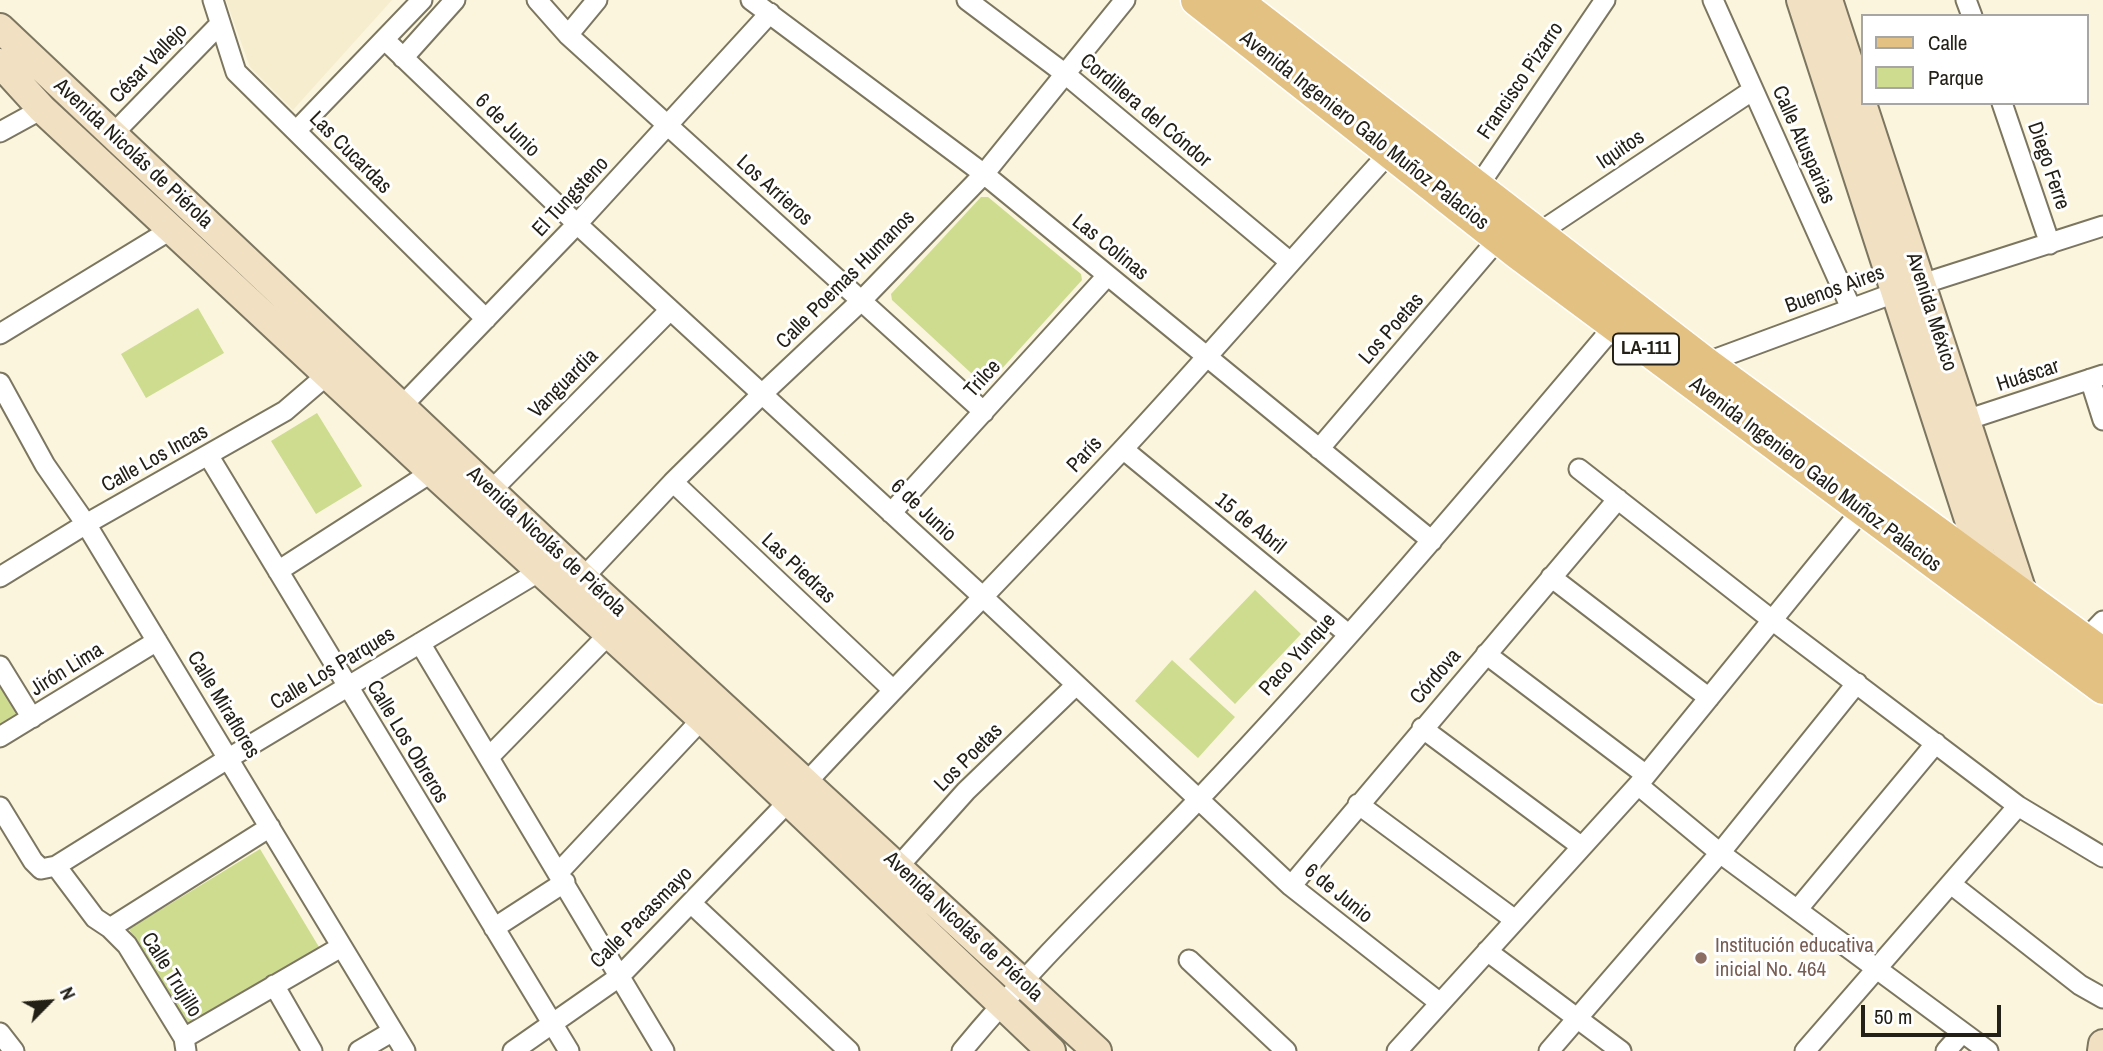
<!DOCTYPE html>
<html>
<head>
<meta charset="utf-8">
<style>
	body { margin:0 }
	#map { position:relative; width:2103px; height:1051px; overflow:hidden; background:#fbf5dd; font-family:"Archivo Narrow",sans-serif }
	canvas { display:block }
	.legend { position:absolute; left:1861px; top:14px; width:228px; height:91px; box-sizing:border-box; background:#fff; border:2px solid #a7a6a2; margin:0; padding:9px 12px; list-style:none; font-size:21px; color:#222017 }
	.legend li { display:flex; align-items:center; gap:14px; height:35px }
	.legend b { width:35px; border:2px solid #a7a6a2 }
	.north { position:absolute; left:14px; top:967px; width:70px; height:70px; -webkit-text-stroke:5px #fff; paint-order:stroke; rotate:65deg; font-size:19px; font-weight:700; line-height:28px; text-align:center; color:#222017 }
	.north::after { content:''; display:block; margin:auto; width:24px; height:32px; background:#222017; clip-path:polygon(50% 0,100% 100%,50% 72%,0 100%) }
	.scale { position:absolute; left:1861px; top:1005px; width:140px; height:32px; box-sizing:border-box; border:4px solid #222017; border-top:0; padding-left:9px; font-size:21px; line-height:24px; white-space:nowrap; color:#222017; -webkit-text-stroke:5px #fff; paint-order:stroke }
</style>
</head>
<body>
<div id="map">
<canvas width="2103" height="1051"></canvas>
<ul class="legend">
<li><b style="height:9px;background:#e3c183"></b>Calle</li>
<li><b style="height:19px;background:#cddc8f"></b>Parque</li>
</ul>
<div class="north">N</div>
<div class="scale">50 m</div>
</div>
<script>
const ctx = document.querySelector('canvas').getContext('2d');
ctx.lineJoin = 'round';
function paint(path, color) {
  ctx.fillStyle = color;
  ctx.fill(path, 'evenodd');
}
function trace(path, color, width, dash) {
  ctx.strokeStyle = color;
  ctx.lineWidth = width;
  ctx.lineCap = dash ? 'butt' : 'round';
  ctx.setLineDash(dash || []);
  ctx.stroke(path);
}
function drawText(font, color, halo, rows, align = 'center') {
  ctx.font = font + ' "Archivo Narrow",sans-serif';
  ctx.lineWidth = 6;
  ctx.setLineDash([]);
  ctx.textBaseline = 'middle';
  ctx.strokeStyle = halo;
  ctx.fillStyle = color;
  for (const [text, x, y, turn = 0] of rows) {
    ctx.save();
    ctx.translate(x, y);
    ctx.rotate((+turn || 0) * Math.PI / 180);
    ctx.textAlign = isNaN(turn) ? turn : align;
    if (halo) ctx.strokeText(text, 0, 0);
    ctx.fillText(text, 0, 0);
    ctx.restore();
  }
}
const built = new Path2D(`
	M226,0h166l-99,110 -43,-43z`);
const green = new Path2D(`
	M981,197h7l93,77 1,6 -94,104h-5l-91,-84 -1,-6z
	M198,308l26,45 -78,45 -25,-44z
	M317,413l45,73 -46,28 -45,-73z
	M1255,590l46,44 -66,70 -46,-45z
	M1172,660l63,57 -37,41 -63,-57z
	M0,687l18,29 -18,10z
	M260,849l59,98 -131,79 -59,-97z`);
const street = new Path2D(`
	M213,0l23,72 250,247
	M537,0l31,35 416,377
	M751,0l233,174 448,367
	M967,0l97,73 225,188
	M1713,0l138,308
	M1966,0l6,16
	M568,35l29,-35
	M385,40l192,184 406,373 308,289 149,117
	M403,58l52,-58
	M2002,103l48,141
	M296,131l126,-131
	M0,132l42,-23
	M112,135l108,-111
	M1477,188l128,-188
	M1531,240l6,-6 216,-144
	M0,334l172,-105
	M1705,363l192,-71 206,-66
	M2090,379l13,41
	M0,383l45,82 41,59 319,527
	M401,407l176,-183 193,-211
	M1966,420l137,-45
	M1123,449l225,185
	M1319,449l180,-211
	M208,455l361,596
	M1579,469l193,151 246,186 85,51
	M673,482l220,208
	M491,491l179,-181
	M891,513l216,-237
	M278,571l154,-99
	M0,577l86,-53 199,-113 42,-36
	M1551,577l158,121
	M583,578l90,-96 89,-88 99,-93 123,-127 141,-174
	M2084,641l19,-20
	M420,643l244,408
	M1486,654l160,121
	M0,666l32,52
	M1422,728l160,119
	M0,737l157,-96
	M489,757l119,-122
	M806,783c105,-113 213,-222 318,-335 90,-97 176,-198 266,-296
	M1638,785l82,68 268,198
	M1358,804l157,116
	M0,807l33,54 8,8 15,-3 173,-108 311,-187
	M56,866l39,52 15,10 17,17 57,93 2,13
	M898,867l68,-76 110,-106
	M559,872l143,-153
	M1951,884l129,101 23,13
	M1291,886l327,-387
	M691,903l158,148
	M1797,910l139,-167
	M110,928l160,-101
	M494,928l71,-46
	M1487,951l134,100
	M1189,960l97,91
	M274,985l38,66
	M0,1033l14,18
	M184,1038l157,-91
	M359,1051l34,-20
	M513,1051l106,-74 170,-176
	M962,1051c73,-89 157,-168 236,-251 145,-153 281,-314 417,-475
	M1397,1051l241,-266 223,-274
	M1549,1051l171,-198 137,-170
	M1805,1051l213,-245
	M1946,1051l16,-18`);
const secondary = new Path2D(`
	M1801,0l184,569 -2,8
	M1828,0l196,598 -2,6
	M0,28l583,550 514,473
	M0,63l42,46 390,363 270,247 349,332
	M2102,1051l1,-7`);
const primary = new Path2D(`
	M1197,0l322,254 584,434
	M1235,0l470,363 398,291`);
const markers = [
	[1701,958,7,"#8d6e63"]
];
const shields = [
	[1646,349,66]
];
const shieldNames = [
	["LA-111",1646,349]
];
const streetNames = [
	["César Vallejo",149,64,-46],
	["Francisco Pizarro",1521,81,-56],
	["Cordillera del Cóndor",1145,111,40],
	["6 de Junio",507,126,44],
	["Avenida Ingeniero Galo Muñoz Palacios",1364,131,38],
	["Calle Atusparias",1803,145,66],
	["Iquitos",1621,150,-34],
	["Las Cucardas",350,153,45],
	["Avenida Nicolás de Piérola",133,154,43],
	["Diego Ferre",2048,166,71],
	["Los Arrieros",774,191,42],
	["El Tungsteno",571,197,-47],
	["Las Colinas",1110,248,39],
	["Calle Poemas Humanos",846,280,-45],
	["Buenos Aires",1835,290,-20],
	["Avenida México",1931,312,72],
	["Los Poetas",1392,329,-49],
	["Huáscar",2028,376,-18],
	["Trilce",983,379,-48],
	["Vanguardia",564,384,-45],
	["París",1085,455,-47],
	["Calle Los Incas",155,459,-29],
	["Avenida Ingeniero Galo Muñoz Palacios",1815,475,37],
	["6 de Junio",923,511,43],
	["15 de Abril",1250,524,39],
	["Avenida Nicolás de Piérola",546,542,43],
	["Las Piedras",798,569,43],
	["Paco Yunque",1298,655,-48],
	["Calle Los Parques",333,669,-31],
	["Jirón Lima",67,670,-32],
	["Córdova",1436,677,-49],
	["Calle Miraflores",223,705,59],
	["Calle Los Obreros",407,742,59],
	["Los Poetas",969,758,-45],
	["6 de Junio",1338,894,39],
	["Calle Pacasmayo",642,918,-45],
	["Avenida Nicolás de Piérola",963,927,43],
	["Calle Trujillo",171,975,58]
];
const educationNames = [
	["Institución educativa",1715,946],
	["inicial No. 464",1715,970]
];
paint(built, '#f5edcd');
paint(green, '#cddc8f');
trace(street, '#7c7661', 23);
trace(secondary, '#7c7661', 32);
trace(primary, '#fff', 35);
trace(street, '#fff', 19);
trace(secondary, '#f1e0c1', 28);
trace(primary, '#e3c183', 32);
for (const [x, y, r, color] of markers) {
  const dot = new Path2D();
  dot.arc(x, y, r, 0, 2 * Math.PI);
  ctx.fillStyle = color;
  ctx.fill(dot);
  trace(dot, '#fff', 2.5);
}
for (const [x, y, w] of shields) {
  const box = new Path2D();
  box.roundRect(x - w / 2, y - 15.5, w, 31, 5);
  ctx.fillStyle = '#fff';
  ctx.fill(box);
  trace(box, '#222017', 2);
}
drawText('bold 19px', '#222017', null, shieldNames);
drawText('21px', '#222017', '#fff', streetNames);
drawText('21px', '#785e54', '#fff', educationNames, 'left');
</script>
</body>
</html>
